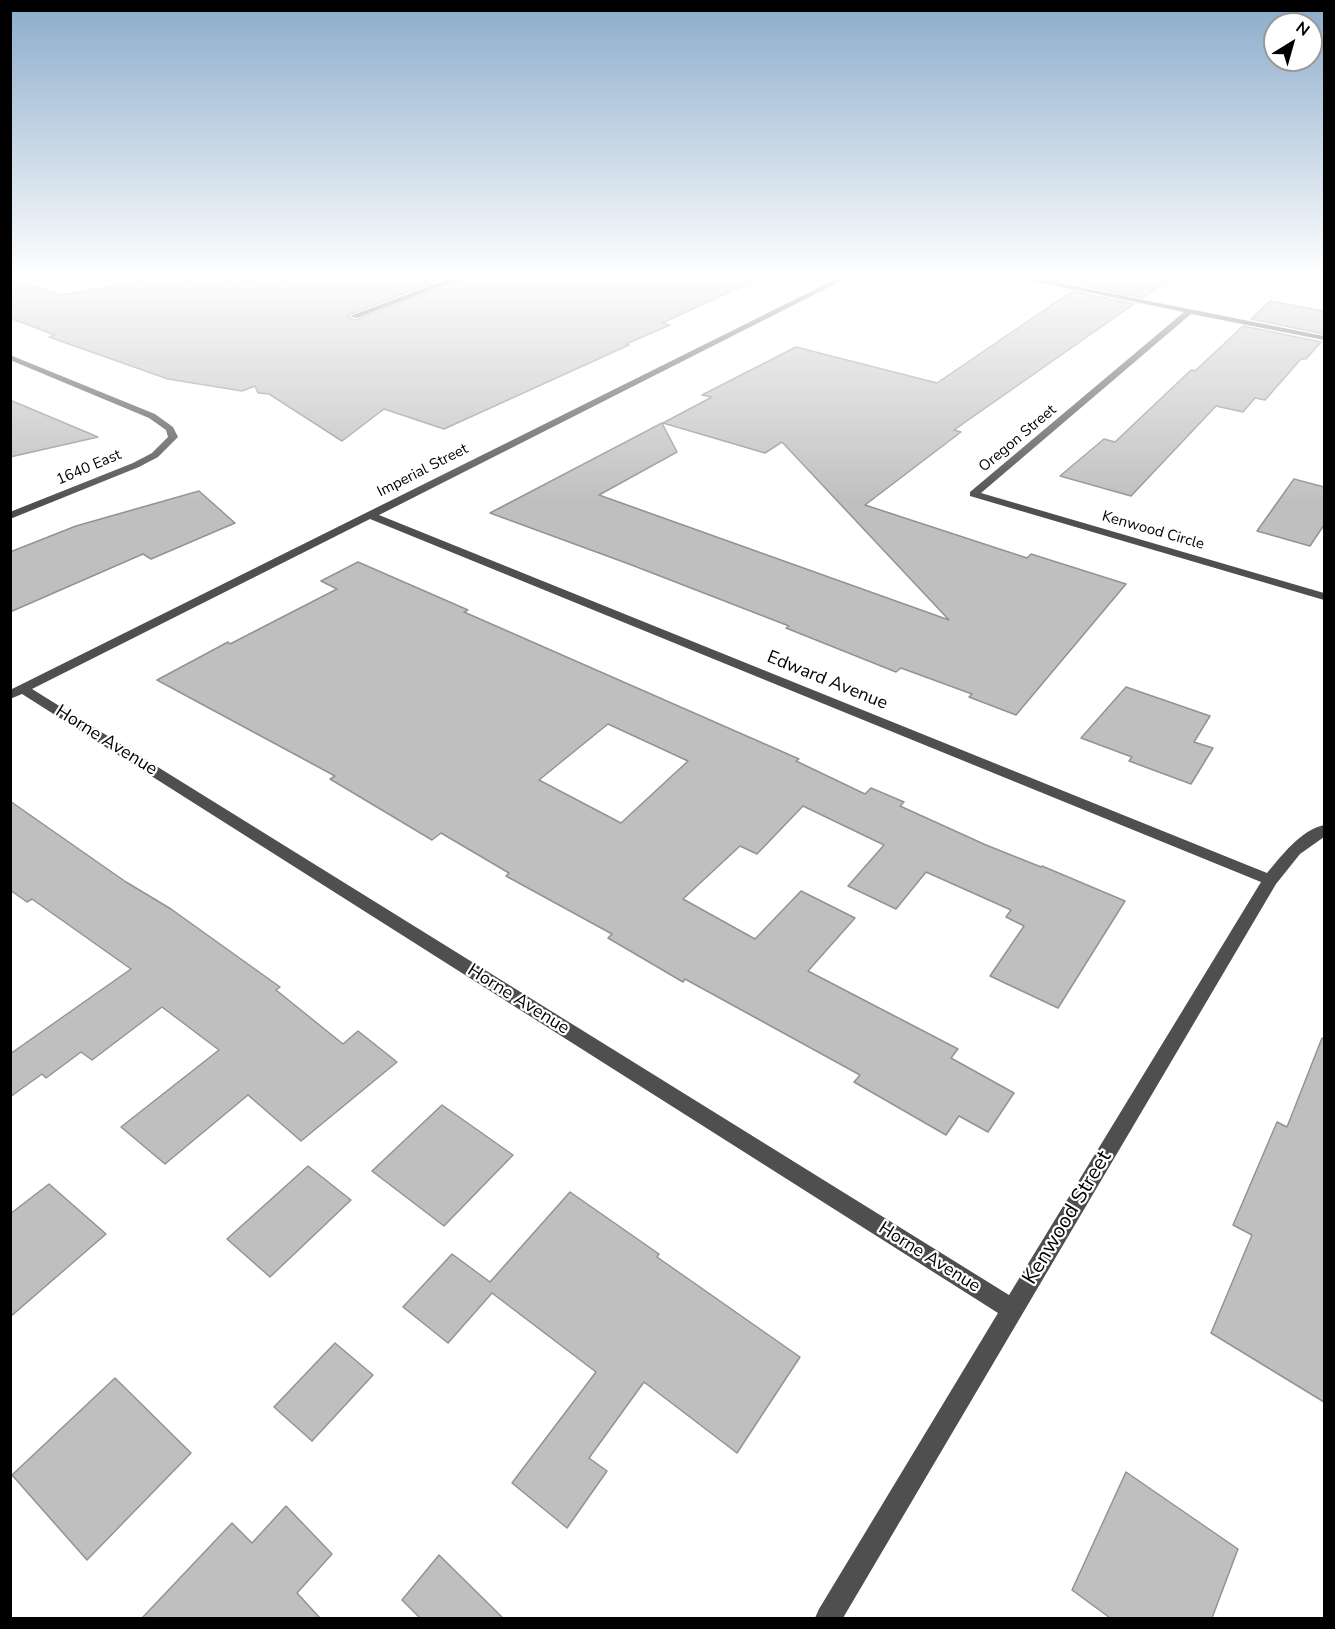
<!DOCTYPE html>
<html>
<head>
<meta charset="utf-8">
<style>
	body { margin:0 }
	#map { position:relative; width:1335px; height:1629px; overflow:hidden; background:#fff; font-family:"Nunito Sans",sans-serif }
	canvas { display:block }
	.frame { position:absolute; inset:0; border:12px solid #000; pointer-events:none }
	.north { position:absolute; left:1263px; top:12px; width:60px; height:60px; box-sizing:border-box; background:#fff; border:2px solid #999; border-radius:50%; rotate:37deg; font-size:16px; font-weight:700; line-height:24px; text-align:center; color:#000 }
	.north::after { content:''; display:block; margin:auto; width:21px; height:27px; background:#000; clip-path:polygon(50% 0,100% 100%,50% 72%,0 100%) }
</style>
</head>
<body>
<div id="map">
<canvas width="1335" height="1629"></canvas>
<div class="frame"></div>
<div class="north">N</div>
</div>
<script>
const ctx = document.querySelector('canvas').getContext('2d');
ctx.lineJoin = 'round';
function paint(path, color) {
  ctx.fillStyle = color;
  ctx.fill(path, 'evenodd');
}
function trace(path, color, width, dash) {
  ctx.strokeStyle = color;
  ctx.lineWidth = width;
  ctx.lineCap = dash ? 'butt' : 'round';
  ctx.setLineDash(dash || []);
  ctx.stroke(path);
}
function drawText(font, color, halo, rows, align = 'center') {
  ctx.font = font + ' "Nunito Sans",sans-serif';
  ctx.lineWidth = 4.5;
  ctx.setLineDash([]);
  ctx.textBaseline = 'middle';
  ctx.strokeStyle = halo;
  ctx.fillStyle = color;
  for (const [text, x, y, turn = 0] of rows) {
    ctx.save();
    ctx.translate(x, y);
    ctx.rotate((+turn || 0) * Math.PI / 180);
    ctx.textAlign = isNaN(turn) ? turn : align;
    if (halo) ctx.strokeText(text, 0, 0);
    ctx.fillText(text, 0, 0);
    ctx.restore();
  }
}
const building = new Path2D(`
	M174,275h7l21,11 37,-8 29,8 35,-11h149l-104,40 1,3 7,2 115,-45h296l-105,48 8,2 -44,19 3,1 -185,84 -60,-20 -42,32 -73,-47 -11,-1 -3,-7 -13,5 -74,-12 -119,-42 6,-2 -45,-17v-39l52,16z
	M1095,275h81l-33,23 -62,-13z
	M1072,291l62,13 -180,126 7,2 -96,73 162,53 4,-4 95,30 -110,131 -47,-18 3,-3 -71,-26 -5,4 -110,-44 3,-2 -160,-62 -139,-51 172,-90 15,29 -78,43 350,125 -167,-178 -17,11 -102,-30 49,-26 -10,-2 94,-48 141,36z
	M1270,301l54,10v23l-73,-15z
	M1243,326l78,16 -15,17h-5l-36,41 -10,-2 -12,14 -27,-6 -85,90 -71,-20 44,-37 11,3 76,-72 4,1z
	M10,400l88,37 -88,20z
	M1294,479l30,8v38l-14,21 -53,-15z
	M199,491l36,32 -84,36 -8,-5 -133,58v-60l66,-26z
	M358,562l110,48 -4,2 335,147 -3,2 69,33 6,-6 33,14 -4,4 86,39 55,22 1,-1 83,35 -67,107 -68,-32 34,-50 -18,-9 5,-7 -85,-38 -30,37 -48,-23 36,-41 -81,-39 -46,48 -17,-8 -57,53 72,40 46,-48 54,27 -47,53 150,78 -7,9 63,35 -26,39 -29,-16 -13,19 -92,-53 6,-7 -175,-96 -2,3 -75,-44 4,-4 -106,-58 3,-3 -68,-40 -9,7 -102,-61 5,-3 -178,-96 71,-38 2,2 107,-55 -16,-8zM608,724l80,37 -67,62 -82,-43z
	M1126,687l84,29 -16,26 19,6 -22,36 -62,-23 3,-4 -51,-19z
	M10,801l116,81 45,27 109,78 -4,3 67,54 15,-13 39,31 -96,79 -53,-46 -83,69 -44,-37 98,-77 -57,-43 -70,53 -11,-8 -35,26 -4,-4 -32,23v-43l121,-85 -99,-70 -5,3 -17,-12z
	M1322,1038l2,1v363l-113,-69 41,-98 -19,-10 44,-103 10,5z
	M442,1105l71,50 -69,71 -72,-55z
	M308,1166l43,34 -81,77 -43,-38z
	M49,1184l57,50 -96,83v-103z
	M570,1192l89,62 -2,3 143,100 -63,96 -93,-71 -55,76 18,13 -40,57 -55,-45 84,-111 -104,-79 -44,50 -45,-36 49,-53 38,28z
	M335,1343l38,32 -61,66 -38,-34z
	M115,1378l76,75 -104,107 -75,-85z
	M1126,1472l112,77 -26,69h-102l-38,-28z
	M286,1506l46,48 -35,39 23,25h-178l90,-95 20,20z
	M439,1555l64,63h-83l-18,-18z`);
const minor = new Path2D(`
	M459,275h10l-112,43 -7,-2z
	M844,275h9l-474,240 888,358c15,-18 34,-43 57,-48v12l-24,17 -24,30 -433,734h-28l4,-9 179,-296 -976,-619 -12,5v-9zM370,519l891,363 -252,413 -977,-606z
	M1004,275h15l305,61v4l-133,-26 -210,179 343,100v7l-354,-104v-4l214,-180z
	M10,355l145,59 18,13 5,10 -20,20 -19,10 -129,52v-7l123,-49 19,-10 16,-16 -2,-7 -17,-12 -139,-58z`);
const farStreetnames = [
	["Oregon Street",1018,439,-40],
	["1640 East",89,468,-23],
	["Imperial Street",423,471,-27],
	["Kenwood Circle",1153,531,16]
];
const streetNames = [
	["Edward Avenue",827,681,22],
	["Horne Avenue",106,741,32],
	["Horne Avenue",518,1000,32],
	["Horne Avenue",929,1258,32]
];
const nearStreetnames = [
	["Kenwood Street",1068,1218,-59]
];
paint(building, '#bfbfbf');
trace(building, '#939393', 1.5);
paint(minor, '#4f4f4f');
const sky = ctx.createLinearGradient(0, 0, 0, 503);
sky.addColorStop(0, '#8aabca');
sky.addColorStop(0.55, '#fff');
sky.addColorStop(1, '#ffffff00');
ctx.fillStyle = sky;
ctx.fillRect(0, 0, 1335, 503);
drawText('15px', '#000', '#fff', farStreetnames);
drawText('18px', '#000', '#fff', streetNames);
drawText('21px', '#000', '#fff', nearStreetnames);
</script>
</body>
</html>
